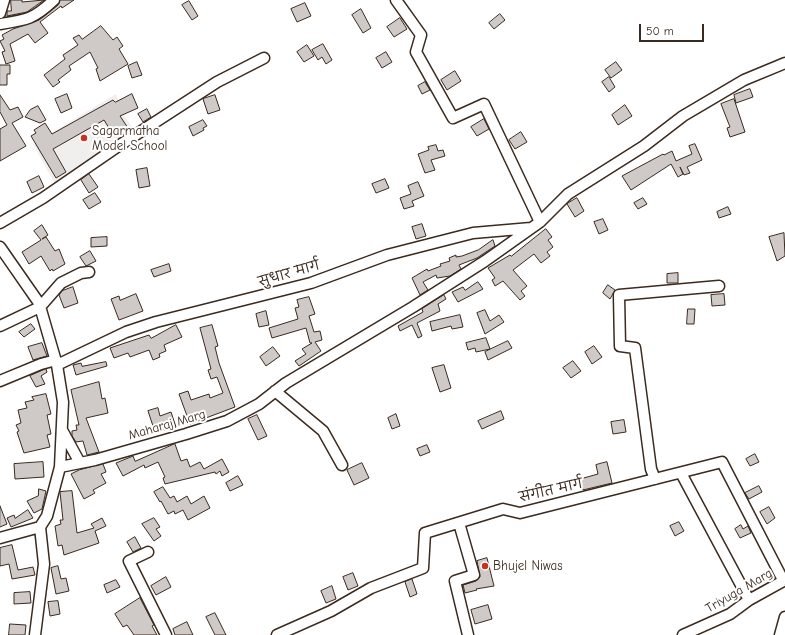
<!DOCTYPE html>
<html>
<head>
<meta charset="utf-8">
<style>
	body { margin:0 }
	#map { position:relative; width:785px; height:635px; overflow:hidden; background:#fff; font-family:"Comic Neue",sans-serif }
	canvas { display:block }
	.scale { position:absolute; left:639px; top:24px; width:65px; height:18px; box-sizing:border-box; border:2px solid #3b2a1e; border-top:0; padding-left:5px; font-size:12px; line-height:14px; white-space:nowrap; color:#3b2a1e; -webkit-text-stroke:3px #fff; paint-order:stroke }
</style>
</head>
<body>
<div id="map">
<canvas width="785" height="635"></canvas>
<div class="scale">50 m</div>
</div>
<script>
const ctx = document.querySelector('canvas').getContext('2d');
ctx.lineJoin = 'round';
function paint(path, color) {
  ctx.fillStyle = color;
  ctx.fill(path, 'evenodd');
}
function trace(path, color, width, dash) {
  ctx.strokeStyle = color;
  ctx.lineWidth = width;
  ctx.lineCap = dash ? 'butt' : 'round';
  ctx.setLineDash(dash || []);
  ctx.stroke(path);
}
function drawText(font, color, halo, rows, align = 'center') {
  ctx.font = font + ' "Comic Neue","Playpen Sans Deva",sans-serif';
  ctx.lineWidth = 4;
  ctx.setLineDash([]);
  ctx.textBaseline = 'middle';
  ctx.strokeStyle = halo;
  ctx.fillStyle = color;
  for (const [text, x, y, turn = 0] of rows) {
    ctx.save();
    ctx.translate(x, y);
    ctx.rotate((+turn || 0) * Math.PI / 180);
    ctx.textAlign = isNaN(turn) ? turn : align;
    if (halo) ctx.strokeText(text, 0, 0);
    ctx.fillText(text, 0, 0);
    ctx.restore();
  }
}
const built = new Path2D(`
	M116,94l7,20 12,17 -80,53 -22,-40z`);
const building = new Path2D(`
	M11,0h11v2l22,-2 -17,12 -20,4v-5h4z
	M60,0h14l-12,8 -1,-2 -21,16 8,11 -13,10 -7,-9 -18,10 5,17 -9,3 -4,-12 3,-1 -5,-10 4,-2 -2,-4 11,-6 26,-9 19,-15z
	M189,1l9,15 -6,4 -10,-15z
	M305,3l6,13 -14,6 -6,-13z
	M361,9l10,19 -8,5 -11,-18z
	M500,14l5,6 -11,9 -5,-6z
	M400,18l7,11 -13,8 -7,-10z
	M101,26l12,14 4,-3 6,9 -4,3 9,15 -28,17 -4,-12 2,-1 -8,-16 -21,14 2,4 -13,10 2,2 -7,5 -9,-12 21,-16 -2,-4 15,-10 -5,-7 6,-3 3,4z
	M323,44l9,16 -6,4 -4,-7 -4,3 -6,-10z
	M307,45l7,11 -10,6 -7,-10z
	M386,52l6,10 -10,6 -6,-10z
	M137,62l5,13 -10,3 -4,-12z
	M616,62l6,8 -11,8 -6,-8z
	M0,65h10v9h-3v11h-7z
	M455,71l6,10 -14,9 -6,-10z
	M609,77l6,10 -6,5 -7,-10z
	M425,82l5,8 -8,4 -4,-8z
	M750,89l3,8 -17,6 -2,-8z
	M67,94l5,14 -11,5 -6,-14z
	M132,94l6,14 -18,8 10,15 -9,5 -2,-3 -5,3 -10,-16 -51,29 13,23 -10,6 -25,-42 5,-3 -2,-3 11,-7 7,11 61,-34 2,2z
	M0,95l10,15 8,-3 5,10 -11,6 14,23 -26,15v-32l7,-4 -7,-13z
	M215,95l5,15 -12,4 -5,-15z
	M734,99l11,33 -15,5 -3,-9 3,-1 -9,-23z
	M625,105l7,11 -14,9 -6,-10z
	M38,106l8,14 -6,3 -15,-6 5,-7z
	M147,109l4,8 -8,5 -5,-8z
	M484,119l5,10 -12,7 -6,-9z
	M203,120l4,6 -4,2 1,2 -11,6 -4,-9z
	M521,132l6,10 -12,7 -6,-9z
	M695,144l7,16 -15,7 3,6 -6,2 -4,-8 3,7 -5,3 -7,-13 -40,26 -9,-14 41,-22 1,1 8,-4 4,10 16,-7 -3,-8z
	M436,145l2,6 5,-1 2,6 -14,4 4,10 -10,3 -7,-19 11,-4 -1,-3z
	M147,168l3,18 -11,2 -3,-18z
	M89,174l9,13 -9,6 -8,-13z
	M39,176l5,11 -12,6 -5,-11z
	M385,179l4,9 -13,5 -4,-9z
	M418,182l6,14 -12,5 2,5 -10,3 -4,-11 11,-4 -3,-8z
	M95,193l6,9 -12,7 -6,-9z
	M577,198l7,13 -9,6 -8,-13z
	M643,198l4,6 -9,5 -4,-6z
	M728,207l3,7 -12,4 -2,-6z
	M603,219l5,11 -9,4 -5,-12z
	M422,224l4,12 -10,3 -4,-12z
	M42,225l6,10 -6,4 4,-2 9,14 4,-2 6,15 -12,7 -1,-2 -2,2 -9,-15 -12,8 -7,-12 19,-12 -7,-9z
	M546,229l6,8 -4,3 5,7 -6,5 3,4 -9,7 -7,-9 -21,16 14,16 -6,5 4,5 -5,4 -17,-19 -8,5 -3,-6 3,-2 -7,-10 22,-13 1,1z
	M784,233l1,23 -8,5 -8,-24z
	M107,237v9l-16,1v-9z
	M493,240l2,6 -18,12 -18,7 2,4 -11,7 -13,2 -1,-3 -13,7 5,8 -8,5 -8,-17 15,-9 1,2 13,-5 -1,-2 10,-3 -1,-3 7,-3v2l6,-1 16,-6z
	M90,251l6,10 -10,5 -6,-9z
	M169,264l2,7 -17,6 -3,-7z
	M678,273v10h-11v-9z
	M478,282l5,7 -25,13 -6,-10 11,-5 2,3z
	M608,285l7,5 -5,9 -7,-6z
	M73,287l5,16 -14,5 -5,-13 3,-4z
	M136,294l7,17 -24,9 -8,-21 8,-3 1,4z
	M724,294l1,11 -13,1 -1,-11z
	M444,295l2,4 -8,5 2,7 -23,12 5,13 -4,2 -6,-13 -12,6 -2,-5 25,-14 -1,-3z
	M309,297l6,17 -6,2 5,16 6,-1 2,9 -7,2 6,9 -22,15 -4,-5 11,-7 -4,-5 10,-6h-2l-4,-15 -34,10 -3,-10 29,-9 -3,-11 4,-1 -2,-7z
	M688,309h7l-1,15h-7z
	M485,310l5,11 9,-6 5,7 -19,12 -8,-21z
	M266,311l3,14 -10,2 -3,-13z
	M460,315l3,12 -11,2 -1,-3 -19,5 -2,-9z
	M31,324l4,5 -11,8 -5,-5z
	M176,325l6,12 -18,8 2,6 -7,3 1,3 -7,3 -4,-10 -19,7 -2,-4 -14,5 -4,-10 39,-13 2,3z
	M212,325l6,21 -3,1 4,16 16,44 -45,17 -11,-30 9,-3 3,9 18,-6 1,4 13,-5 -6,-16 -6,2 -3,-9 3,-1 -11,-41z
	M486,338l4,11 -14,3 -1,-4 -7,2 -2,-7z
	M508,341l4,7 -24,12 -3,-8z
	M42,343l5,13 -14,4 -5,-13z
	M594,346l8,11 -10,7 -7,-12z
	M273,347l7,9 -14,10 -6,-9z
	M573,361l8,10 -10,7 -8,-10z
	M106,362l1,4 -31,9 -3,-10 8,-2 1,3z
	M444,365l7,23 -11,4 -8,-24z
	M46,369l1,3 -6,4 4,8 -9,3 -6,-11z
	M99,382l3,17 3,-1 3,15 -22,5 13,34 -12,3 -4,-14 -7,1 -4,-6v-5l5,-1 -1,-5h3l-8,-35z
	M46,394l5,20 -4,1 4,19 -4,1 3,12 -26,6 -7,-21 2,-1 -3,-6 5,-2 -3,-13 9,-2 -2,-6 9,-2 -2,-3z
	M158,408l2,8 11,-4 5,15 -12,3 -2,-6 -9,2 -5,-15z
	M501,411l3,8 -22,10 -4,-8z
	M396,414l4,12 -8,3 -4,-11z
	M257,415l10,21 -9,4 -10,-21z
	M624,420l2,12 -13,2 -2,-12z
	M175,444l6,17 6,-2 3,8 10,-5 4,7 18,-10 7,13 -7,4 -2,-5 -4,3 -1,-2 -50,12 -2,-6 2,-1 -7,-15 -13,6 -1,-3 -21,11 -7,-13 17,-7 2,5z
	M427,445l3,7 -10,4 -3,-7z
	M755,454l4,8 -9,4 -4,-7z
	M43,462l1,15 -29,2 -1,-15z
	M607,462l5,21 -29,7 -3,-11 18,-5 -2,-9z
	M362,463l7,15 -15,7 -7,-15z
	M103,464l3,8 -5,2 5,9 -13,7 2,3 -11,6 -13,-25 8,-4z
	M238,476l5,9 -13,6 -4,-8z
	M759,486l3,6 -13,7 -4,-6z
	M163,487l7,11 4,-2 3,6 10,-6 4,8 13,-8 6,12 -22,12 -5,-10 -8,4 -1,-3 -6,3 -7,-13 -1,1 -6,-10z
	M39,489l7,2 -4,18 -8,4 -7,-12 11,-5z
	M72,491l5,42 17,-5 -3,-4 11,-6 4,8 -11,5 4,12 -35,12 -2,-10 -4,1 -3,-20 6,-2 -1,-4h3l-3,-28z
	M0,506l7,18 -7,3z
	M769,507l6,11 -8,6 -7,-12z
	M28,510l5,8 -22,9 -4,-9 7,-3 1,3z
	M154,518l6,9 -4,2 5,7 -7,5 -12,-17z
	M679,522l5,9 -9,5 -5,-10z
	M741,525l2,4 5,-3 3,7 -11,5 -5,-9z
	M135,537l6,11 -8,4 -6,-10z
	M12,545l6,25 15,-3 2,8 -23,4 -3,-15 -9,2v-18z
	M487,558l7,28 -18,3 1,1 -12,3 -2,-8 13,-4 4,-4 -3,-16z
	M58,566l3,13 5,-1 3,13 -13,3 -5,-26z
	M353,573l5,13 -10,4 -5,-13z
	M166,577l5,10 -15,8 -5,-9z
	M412,579l5,15 -7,3 -5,-15z
	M116,580l4,7 -13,6 -3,-8z
	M332,586l4,13 -10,4 -5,-12z
	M30,592l1,11 -17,1v-11z
	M140,598l14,27 -2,1 5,9h-23l-7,-10 -4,2 -8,-13z
	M58,601l2,13 -10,2 -2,-14z
	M488,605l4,14 -17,5 -4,-14z
	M215,613l11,22h-11l-9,-18z
	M187,622l6,13h-18l-2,-6z
	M10,624l16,1 -1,10h-16z`);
const minor = new Path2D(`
	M396,0l25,35 -5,17 37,66 31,-14 56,118
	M0,13l4,-13
	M0,24c27,-4 34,-5 54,-24
	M0,223l43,-25 77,-53 97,-63 47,-24
	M0,247l39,56 18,62 6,37 -3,65 -13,49 -7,11 4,37 -9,71
	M0,326l40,-19 21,-24 20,-10 8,-1
	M57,365l69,-33 30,-10 155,-39 76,-28 86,-22 58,-5
	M0,381l41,-17 15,-4
	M275,391l48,40 19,34
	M62,430l18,33
	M60,467l35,-7 91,-26 41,-13 32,-17 27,-21 127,-76 72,-46 55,-39 28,-28 76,-48 39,-30 61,-36 41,-17
	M681,473l68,127
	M655,479l-4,-10 -16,-121 -15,-2 -1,-51 100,-9
	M459,523l15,52 -19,6 13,54
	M0,538l40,-11
	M148,552l-19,9 37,74
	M277,635l54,-24 40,-23 52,-20 2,-35 78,-24 17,4 202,-51 61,118
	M683,635l47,-21 19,-14 36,-20
	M780,635l5,-18`);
const markers = [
	[84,138,4,"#c8321e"],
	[485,566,4,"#c8321e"]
];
const poiNames = [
	["Sagarmatha",92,131],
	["Model School",92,146],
	["Bhujel Niwas",493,566]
];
const streetNames = [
	["सुधार मार्ग",289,274,-16],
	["Maharaj Marg",167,425,-16],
	["संगीत मार्ग",551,491,-13],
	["Triyuga Marg",739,591,-30]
];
paint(built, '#f1efee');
paint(building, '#cfcac7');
trace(building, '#3b2a1e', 1);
trace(minor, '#3b2a1e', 13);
trace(minor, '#fff', 10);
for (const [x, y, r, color] of markers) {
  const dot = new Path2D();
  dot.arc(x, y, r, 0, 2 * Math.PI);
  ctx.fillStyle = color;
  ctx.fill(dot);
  trace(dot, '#fff', 1.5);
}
drawText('13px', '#3b2a1e', '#fff', poiNames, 'left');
drawText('13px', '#3b2a1e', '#fff', streetNames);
</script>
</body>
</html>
